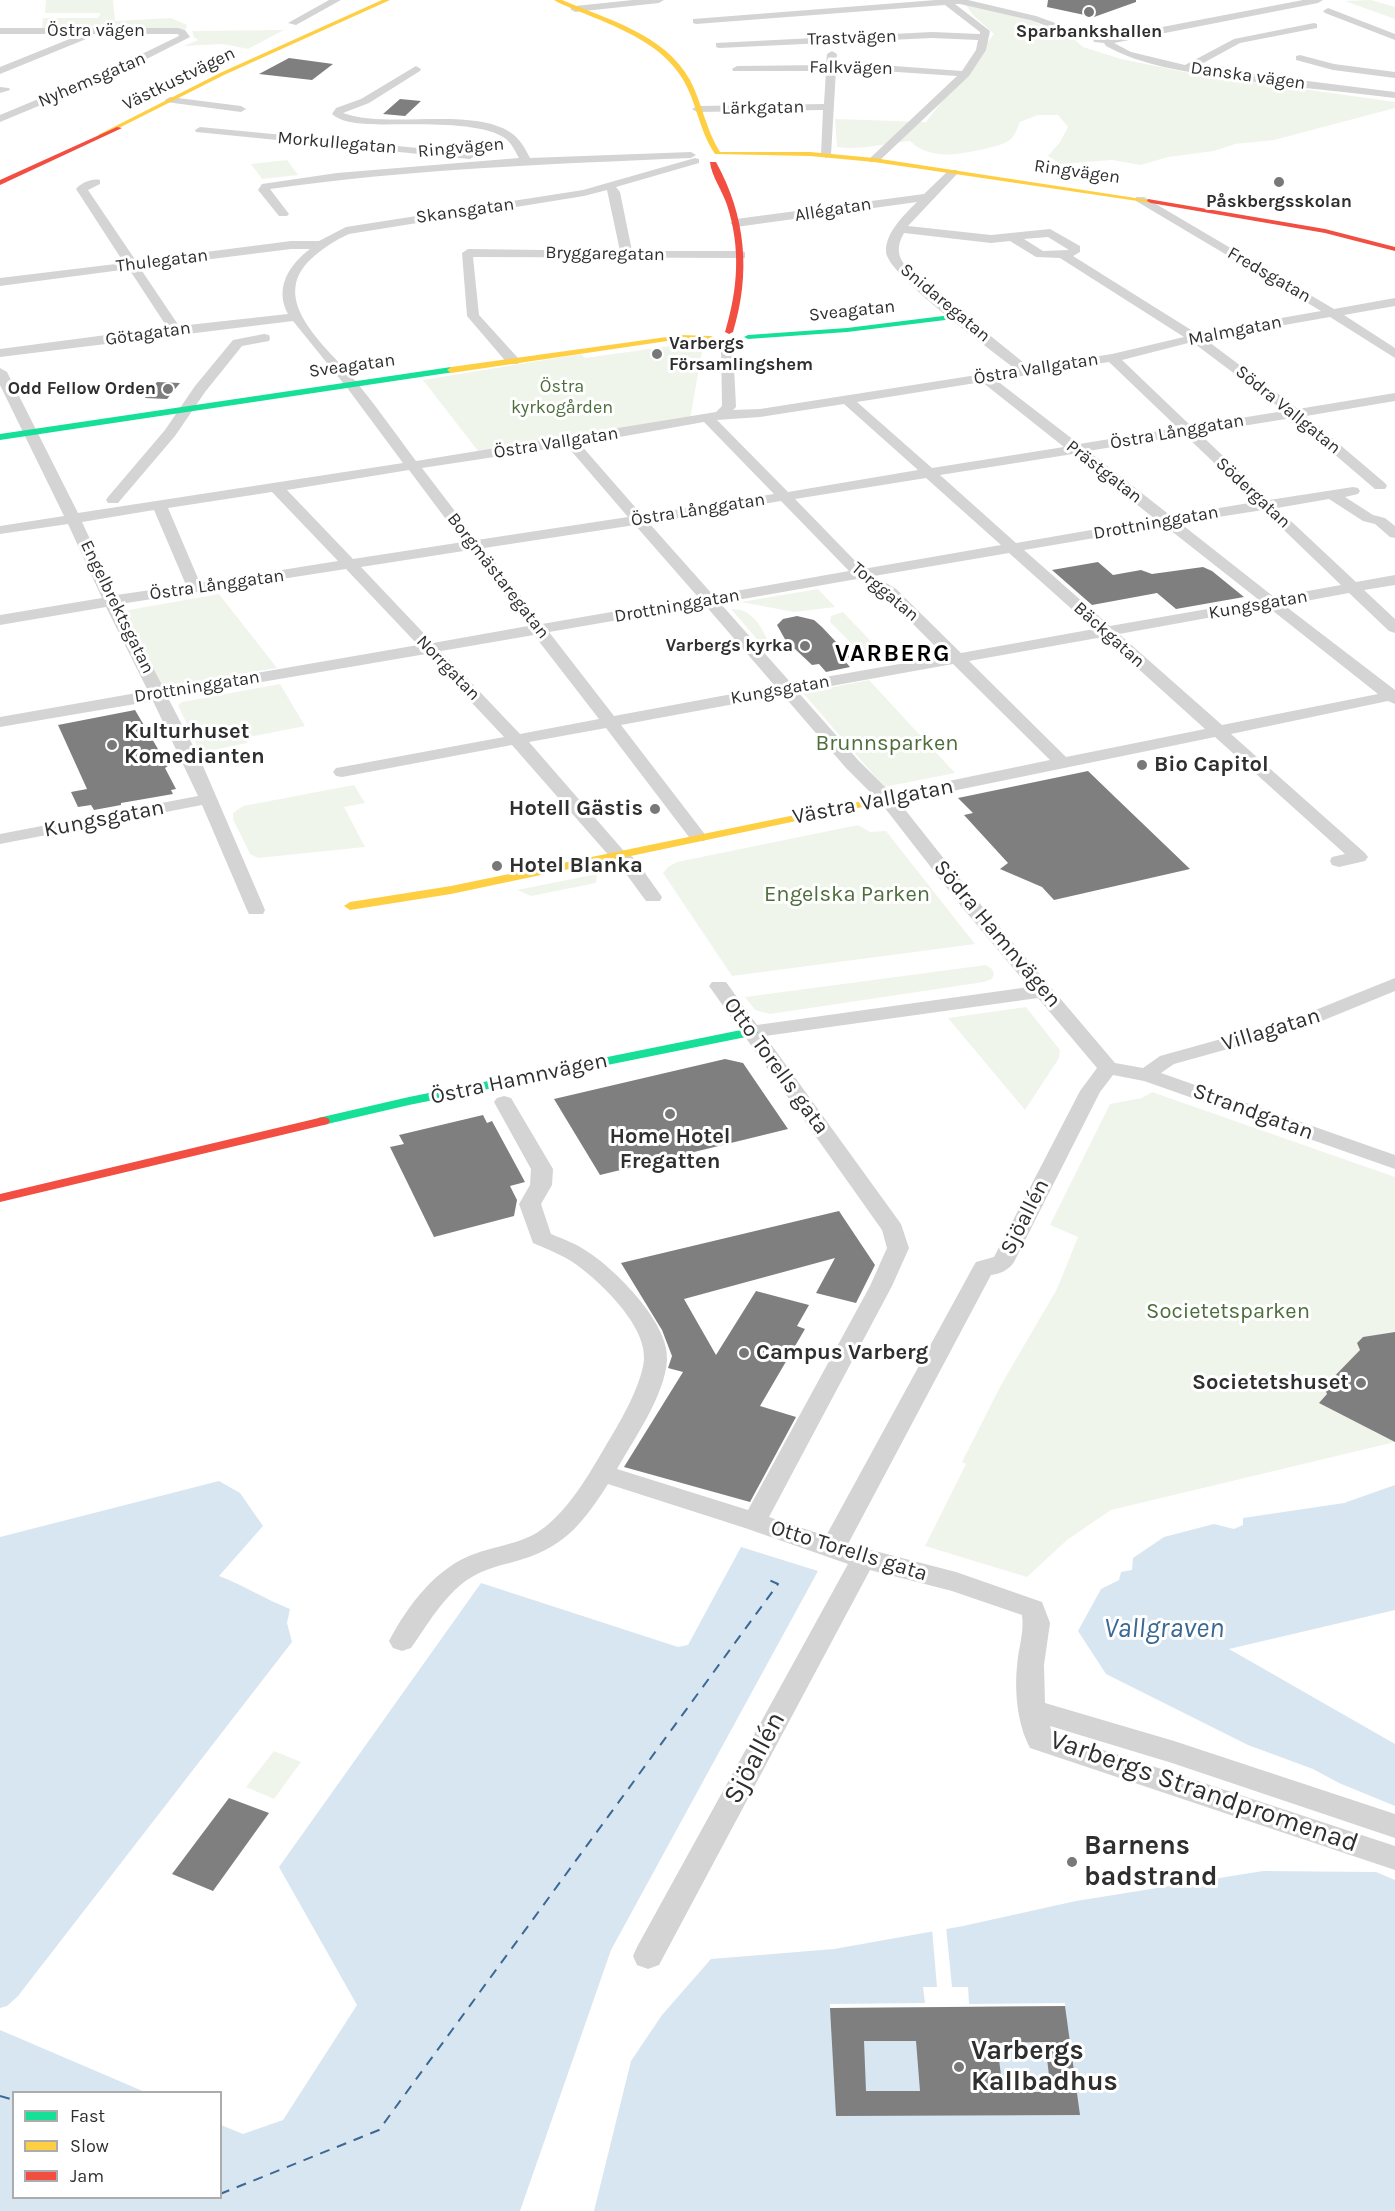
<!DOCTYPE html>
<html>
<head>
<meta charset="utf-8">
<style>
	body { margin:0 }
	#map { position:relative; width:1395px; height:2211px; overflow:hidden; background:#fff; font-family:Karla,sans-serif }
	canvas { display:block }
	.legend { position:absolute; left:12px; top:2091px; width:210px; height:108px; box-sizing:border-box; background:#fff; border:2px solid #acacac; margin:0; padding:8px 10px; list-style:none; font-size:18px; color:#2f2f2f }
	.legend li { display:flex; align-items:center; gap:12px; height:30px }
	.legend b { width:30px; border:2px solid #acacac }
</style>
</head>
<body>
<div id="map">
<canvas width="1395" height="2211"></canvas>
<ul class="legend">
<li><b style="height:8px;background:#16e098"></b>Fast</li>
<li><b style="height:8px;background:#ffcf43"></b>Slow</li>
<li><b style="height:8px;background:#f24e42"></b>Jam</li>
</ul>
</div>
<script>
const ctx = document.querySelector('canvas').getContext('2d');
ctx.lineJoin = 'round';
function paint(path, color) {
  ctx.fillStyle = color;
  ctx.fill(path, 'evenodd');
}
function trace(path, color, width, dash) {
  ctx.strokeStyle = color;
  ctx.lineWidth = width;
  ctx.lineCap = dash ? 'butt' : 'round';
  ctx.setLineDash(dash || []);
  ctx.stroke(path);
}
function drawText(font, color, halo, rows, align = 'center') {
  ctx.font = font + ' Karla,sans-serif';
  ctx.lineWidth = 6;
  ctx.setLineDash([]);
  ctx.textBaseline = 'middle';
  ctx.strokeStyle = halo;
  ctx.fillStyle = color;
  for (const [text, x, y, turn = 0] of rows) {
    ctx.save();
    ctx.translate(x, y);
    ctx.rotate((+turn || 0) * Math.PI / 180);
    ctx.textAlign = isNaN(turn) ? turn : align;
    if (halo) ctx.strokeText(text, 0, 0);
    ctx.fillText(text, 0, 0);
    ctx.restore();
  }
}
const green = new Path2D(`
	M46,0h67l2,21 56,-3 16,7 -1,4h-144l1,-11h55l3,-5h-56z
	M1371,0l24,7v12l-50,-18z
	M966,5l59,13 49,21 9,8 38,12 69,14 205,29v6l-121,32 -39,4 -21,7 -46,6 -27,8 -29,-5 -51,4 -13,-8 12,-14 8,-15 -10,-12h-20l-18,7c-2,5 -5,13 -9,17 -7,6 -17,7 -26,10 -25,5 -54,12 -75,-8 -25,2 -49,10 -73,6l-2,-28 91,3 68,-88 -21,-19z
	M284,30l-36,19 -25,-5 -39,2 14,-6 -4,-3 -2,-6z
	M287,160l11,15 -36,4 -11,-15z
	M674,342l25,1 4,3 -13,73 -212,32 -55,-71 158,-26 4,4 92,-13z
	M818,589l17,18 -41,5 -53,-10z
	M219,594l58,74 -115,19 -39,-76z
	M731,609c18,-1 28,13 35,28v4l-4,4z
	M843,612l42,44 -20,1 -35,-35 1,-6z
	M869,680l86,93 -71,14 -81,-94z
	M280,684l25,42 -56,11 -2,6 -39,8 -10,-3 -20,-43 4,-3z
	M354,785l11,18 -21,4 21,40 -107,11 -8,-4 -17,-35v-6l10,-7z
	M858,825l12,7 16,-1 89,113 -243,32 -69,-103 5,-6 9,-5z
	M597,874l-1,9 -65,13 -14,-6z
	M986,965l6,4 2,5 -2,5 -8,3 -214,32 -15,-4 -10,-13z
	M1026,1007l34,43 -1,8 -34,52 -77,-92z
	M1152,1092l243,85v265l-284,68 -44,30 -40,37 -102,-31 41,-82 -4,-2 39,-77 56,-96 21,-52 -28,-12 60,-121 32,-6z
	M274,1751l27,11 -27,37 -28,-12z`);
const water = new Path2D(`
	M219,1481l21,12 23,33 -44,50c24,9 46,23 71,33l-3,14 5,19 -274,354 -11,10 -7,2v-471z
	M1395,1485v125l-166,39 166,95v62l-56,-23 -26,-14 -65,-24 -142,-71 -28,-43 23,-42 18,-9 2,-8 11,-2 1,-12 31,-21 50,-13 20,5 9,-4v-7l101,-15z
	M741,1547l77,24 -207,379 -91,261h-520v-181l145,62h-131v106h206l1,-73 22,9 40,-14 74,-115 -78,-138 202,-284 197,64 10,-2z
	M1263,1871l113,1 19,8v331h-801l37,-150 31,-46 49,-56 123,-10 129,-23 113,-25z`);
const pier = new Path2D(`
	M946,1926l6,61h16l1,17 96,-1v3l-235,2v-4l95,-1 -2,-16h14l-5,-58z`);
const ferry = new Path2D(`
	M0,2096l14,4
	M220,2194l159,-64 399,-546 -11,-5`);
const building = new Path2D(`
	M1048,0h88v2l-42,15 -47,-10z
	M289,58l44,6 -21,16 -53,-6z
	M400,99l21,2 -16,15 -22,-2z
	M157,382l23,1 -13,16 -22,-1z
	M1098,562l15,13 28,-5 11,4 51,-7 9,4 32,26 -68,12 -19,-16 -65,12 -40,-35z
	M797,616l17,4 8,7 29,31 -8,1 7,8 -24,5 -7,-8 -7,1 -17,-16 -4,1 -14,-25 6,-6z
	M135,710l33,56 -3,2 11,21 -5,1 2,4 -52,9v2l-27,5 -3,-5 -13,2 -7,-15 16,-3 -29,-64z
	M1088,771l28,27 74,71 -136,31 -12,-13 -42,-18 8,-6 -44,-48 9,-2 -15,-15z
	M725,1059l18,4 45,66 -188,46 -46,-76z
	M483,1115l4,8 5,-2 33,61 -15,4 7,14 -3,16 -80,21 -44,-90 14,-3 -5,-9z
	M839,1211l36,54 -19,38 -40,-10 19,-35 -151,41 32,56 40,-64 53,14 -12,21 8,3 -45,77 36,11 -46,85 -126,-35 59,-95 -15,-4 4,-12 -10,-26 -41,-67z
	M1395,1332v110l-76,-39 8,-9 -3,-7 36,-37 -3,-7 6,-6z
	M229,1798l40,15 -56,78 -41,-17z
	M1065,2006l15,109 -244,1 -6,-108zM864,2041h52l4,50h-54zM1045,2042l6,50h-48l-6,-49z`);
const street = new Path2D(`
	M329,0h12l-45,25 -8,-2z
	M633,0h31l-5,3 -84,9 -5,-3 5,-3z
	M936,0h32l68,16 41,15 33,6 193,-37h20l-5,3 -204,40 17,9 54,13 49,-26 80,-16 3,1v4l-77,15 -44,24 199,25v6c-57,-7 -113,-12 -170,-20 -41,-7 -83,-12 -119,-32l-2,-3 -10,-1 -1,-3 -21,-4 -42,-15 -70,-16h-5l35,27 -4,19 -17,26 -91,86h-8l-2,-2 89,-84 -90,-6h-31l-5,85 -5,3 -5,-3 2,-45 -126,2 -5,-3 5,-3 127,-2 2,-33h-93l-1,-2 5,-3 89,-1 1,-11 5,-3 5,3 -1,10h31l95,7 14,-21 2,-10 -46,-2 -213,10 -3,-1v-4l216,-11 48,2v-2l-35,-27 -249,19 -3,-1v-4z
	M1328,8l67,26v6l-70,-27 -2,-2z
	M0,28h178l7,2 5,7 -67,34 -123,51v-7l115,-48 64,-31 -1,-2h-86l-1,3 -91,37v-7l82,-33h-82z
	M1300,55l34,9 61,8v6l-62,-8 -37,-10v-4z
	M416,66l5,3 -1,2 -51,32 -26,10c45,17 133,-8 171,22 7,6 12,15 16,23l161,-6 5,3 -5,3c-141,6 -281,11 -421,31l19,25 -2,2h-8l-21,-26 4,-6 75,-11 182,-15c-4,-7 -7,-14 -13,-19 -27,-20 -104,-13 -139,-15 -12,-1 -26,-2 -35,-10l4,-6 25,-9z
	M0,87l9,1 1,2 -10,3z
	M170,97l71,9 5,3 -5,3 -75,-10 -1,-2z
	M200,127l270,26 5,3 -5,3 -274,-27 -1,-2z
	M695,158l4,1v4l-83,24 4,5 12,59h109l4,1v6l-272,-1 6,58 39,43 2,3 -2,3h-10l-41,-48 -5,-63 6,-4 152,2 -13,-61 -23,6 -235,38c-14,6 -27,15 -38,25 -44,41 15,87 41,118 23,27 43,56 64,84l300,-49 6,-6 -1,-60 6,-4 6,4 3,61 -3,3 27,-1 255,-40c-23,-19 -127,-93 -129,-117 -1,-19 18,-37 31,-50l-181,25 -6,-4 6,-4 188,-25 25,-24h8v4l-49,52 83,9 59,-6 30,17v6l-7,4 123,77 125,-22 -185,-110v-4h8l190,112 61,-11v8l-51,9 51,33v10l-65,-41 -125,22 93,70 97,-16v8l-89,15 79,67 2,3 -2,3h-10l-83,-71 -93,15 70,67 84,-13 5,1 2,3 -2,3 -13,3 28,18 12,3 10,8v12l-5,-1 -15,-13 -12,-3 -34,-22 -52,9 79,74 39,-7v10l-31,5 31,29v14l-6,-2 -40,-38 -65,12 111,85v14l-7,-3 -157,33 134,119 3,4 -3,4 -26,6 -7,-2 -2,-4 2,-4 13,-3 -130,-117 -316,65 76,96 140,165 28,5 17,-12 133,-37 102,-41v13l-88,36 -133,37 -13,9 234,82v14l-251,-88 -31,-6 -13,17 -86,170c-5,8 -14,12 -23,13l-143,269 108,28 86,30 8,21 -6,42 1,38 129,38 221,73v24l-223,-75 -122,-37 2,7 343,113v24l-365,-122c-14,-27 -16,-61 -12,-91 2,-14 6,-27 4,-42l-70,-24 -82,-21 -211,395 -11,4 -11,-4 -4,-9 4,-9 211,-383 -103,-36 -137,-44c-23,36 -42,62 -85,75 -19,6 -39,9 -56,21 -24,17 -39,44 -56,68l-9,3 -9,-3 -4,-7c19,-36 48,-75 88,-88 23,-8 48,-10 68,-26 26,-21 43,-51 60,-80 14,-23 36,-60 39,-87 3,-34 -44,-79 -70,-97 -12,-8 -27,-14 -41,-20l-14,-39 11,-19 1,-16 -37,-67 3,-4 7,-2 7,2 42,71 -1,16 -11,19 10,30c12,5 26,10 37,18 28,18 82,72 79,108 -2,35 -33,79 -50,109l131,41 122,-224 17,-38 -5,-18 -173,-244 3,-4h14l31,43 272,-38 -68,-81 -80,-103 -35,-35 -63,-73 -162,30 86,112 -3,4h-12l-86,-113 -77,14 94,108 12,9 27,38 -2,4h-14l-25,-34 -10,-9 -99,-113 -170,32 -6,-1 -3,-4 3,-4 6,-1 162,-30 -78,-83 -258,44 32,61 65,151 -2,4h-14l-2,-4 -45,-105 -202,39v-10l198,-38 -45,-95 -153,26v-10l148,-26 -42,-84 -106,18v-10l102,-17 -34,-74 -68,10v-8l64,-10 -64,-131v-17l7,4 71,141 325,-50 -55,-74 -55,-68 -293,36v-8l167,-22 -38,-58 -129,17v-8l124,-15 -48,-74c5,-6 16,-11 24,-9v4l-12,6 48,71 155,-20h28l27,-14 237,-37zM904,233l87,10 19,-2 26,16 24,1 124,79 -72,17 -83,13 -121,-98c-11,-12 -12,-22 -4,-36zM1048,237l21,13 -26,1 -19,-12zM291,249h19c-21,16 -36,39 -22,65l-109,12 -39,-58zM1192,342l7,5 85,64 -93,15 -69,-66zM1109,362l69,66 -99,16 -83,-64zM982,382l82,65 -132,21 -75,-66zM844,404l74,66 -130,22 -71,-72 43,-3zM704,422l70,72 -132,21 -62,-71zM1185,435l70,67 -84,14 -83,-65zM567,446l61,71 -151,23 -55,-72zM1073,454l82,65 -139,24 -76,-68zM409,470l54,72 -110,17 -66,-69zM926,478l75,67 -138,24 -68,-70zM272,492l66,69 -138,22 -32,-75zM781,501l68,70 -136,24 -64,-72zM154,510l32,75 -70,10 -34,-73zM1263,510l78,75 -67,12 -94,-74zM635,525l63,72 -156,27 -58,-76zM1165,526l94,74 -149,26 -86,-76zM470,550l58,76 -95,17 -72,-76zM1009,553l85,76 -133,24 -65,-64 -22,-13zM346,569l72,76 -254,44 -44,-85zM857,579l27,16 61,61 -154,27 -71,-80zM705,605l70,81 -161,30 -65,-84zM1268,607l110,87 -156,31 -103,-91zM534,635l65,84 -79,15 -79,-83zM1103,637l102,92 -139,28 -97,-96zM953,664l97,96 -159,33 -33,-33 -60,-68zM1038,998l59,70 -17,23 -86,166 -18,5 -3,5 -147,269 -57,-19 123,-231 17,-38 -8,-24 -136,-188z
	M264,334l5,1 1,3 -1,3 -27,5 -37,46 -30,44 -57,67h-10l-2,-3 2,-3 57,-67 30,-44 38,-46z`);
const fast = new Path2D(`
	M959,314h3v4l-115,14 -99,7 -4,-2 4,-2 99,-7z
	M451,367l3,1v4l-454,68v-6z
	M751,1028l7,4 -2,3 -347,70 -86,20 -7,-4 2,-3 91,-21z`);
const slow = new Path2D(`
	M382,0h8l-166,75 -121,61 -5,-1 122,-62z
	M554,0h8c44,19 103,34 128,80 12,23 16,50 30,72h90l64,6 281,43 -4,2 -277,-41 -64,-6 -95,-2c-16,-23 -18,-52 -33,-76 -20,-33 -60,-49 -94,-63 -11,-5 -24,-9 -34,-15z
	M681,335l30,1 4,2 -4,2 -30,-1 -230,34 -4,-3 4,-3z
	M887,796l6,3 -2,2 -440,93 -101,16 -6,-4 6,-4 101,-16z`);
const jam = new Path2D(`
	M117,127l5,1 -122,57v-5z
	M710,162h6c30,54 35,111 17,170l-4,2 -4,-2c13,-43 16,-84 2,-127 -4,-13 -16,-30 -17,-43z
	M1148,199l177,30 70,18v4l-70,-18 -174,-30 -4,-2z
	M323,1117l5,1 2,3 -2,3 -328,78v-8z`);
const markers = [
	[1089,12,6,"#787878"],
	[1279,182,6,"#787878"],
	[657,354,6,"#787878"],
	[168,389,6,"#787878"],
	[805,646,6,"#787878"],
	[112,745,6,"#787878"],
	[1142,765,6,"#787878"],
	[655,809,6,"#787878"],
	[497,866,6,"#787878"],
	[670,1114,6,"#787878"],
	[744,1353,6,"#787878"],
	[1361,1383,6,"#787878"],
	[1072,1862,6,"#787878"],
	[959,2067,6,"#787878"]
];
const farStreetnames = [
	["Östra vägen",96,31],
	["Trastvägen",852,38,-2],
	["Falkvägen",851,68,1],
	["Danska vägen",1248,76,8],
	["Västkustvägen",179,79,-26],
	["Nyhemsgatan",92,80,-23],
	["Lärkgatan",763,108,-1],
	["Morkullegatan",337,143,5],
	["Ringvägen",461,148,-5],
	["Ringvägen",1077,172,8],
	["Allégatan",833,210,-9],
	["Skansgatan",465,211,-8],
	["Bryggaregatan",605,254,1],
	["Thulegatan",162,261,-7],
	["Fredsgatan",1269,275,30],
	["Snidaregatan",945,303,40],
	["Sveagatan",852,311,-6],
	["Malmgatan",1235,331,-11],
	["Götagatan",148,334,-8],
	["Sveagatan",352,366,-8],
	["Östra Vallgatan",1036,369,-9],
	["Södra Vallgatan",1288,410,39],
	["Östra Långgatan",1177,432,-10],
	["Östra Vallgatan",556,443,-9],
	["Prästgatan",1104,472,38],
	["Södergatan",1253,493,43],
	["Östra Långgatan",698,510,-9],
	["Drottninggatan",1156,523,-10],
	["Borgmästaregatan",498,576,52],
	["Östra Långgatan",217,585,-8],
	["Torggatan",885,592,40],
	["Kungsgatan",1258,605,-10],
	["Drottninggatan",677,606,-10],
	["Engelbrektsgatan",117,607,64],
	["Bäckgatan",1109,635,42],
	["Norrgatan",448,668,46],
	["Drottninggatan",197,687,-9],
	["Kungsgatan",780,690,-10]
];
const farPoinames = [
	["Sparbankshallen",1089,32],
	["Påskbergsskolan",1279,202],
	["Varbergs",669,344,"left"],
	["Församlingshem",669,365,"left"],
	["Odd Fellow Orden",156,389,"right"],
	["Varbergs kyrka",793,646,"right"]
];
const farParknames = [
	["Östra",562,387],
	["kyrkogården",562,408]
];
const poiNames = [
	["Kulturhuset",124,732],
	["Komedianten",124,757],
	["Bio Capitol",1154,765],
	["Hotell Gästis",643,809,"right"],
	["Hotel Blanka",509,866],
	["Home Hotel",670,1137,"center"],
	["Fregatten",670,1162,"center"],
	["Campus Varberg",756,1353],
	["Societetshuset",1349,1383,"right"]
];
const parkNames = [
	["Brunnsparken",887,744],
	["Engelska Parken",847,895],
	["Societetsparken",1228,1312]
];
const streetNames = [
	["Västra Vallgatan",873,802,-11],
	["Kungsgatan",104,819,-11],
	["Södra Hamnvägen",997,934,50],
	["Villagatan",1271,1030,-17],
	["Otto Torells gata",776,1066,54],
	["Östra Hamnvägen",519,1079,-12],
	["Strandgatan",1253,1112,20],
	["Sjöallén",1025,1217,-63],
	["Otto Torells gata",849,1551,17]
];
const farDistrictnames = [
	["VARBERG",893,654]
];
const nearStreetnames = [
	["Sjöallén",755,1758,-62],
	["Varbergs Strandpromenad",1204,1792,19]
];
const nearPoinames = [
	["Barnens",1084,1846],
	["badstrand",1084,1877],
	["Varbergs",971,2051],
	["Kallbadhus",971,2082]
];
const nearWaternames = [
	["Vallgraven",1164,1629]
];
paint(green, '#f0f5ec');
paint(water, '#d8e6f2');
paint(pier, '#fff');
trace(ferry, '#3a6994', 2, [10, 8]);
paint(building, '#7f7f7f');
paint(street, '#d4d4d4');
paint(fast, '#16e098');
paint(slow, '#ffcf43');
paint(jam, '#f24e42');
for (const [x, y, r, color] of markers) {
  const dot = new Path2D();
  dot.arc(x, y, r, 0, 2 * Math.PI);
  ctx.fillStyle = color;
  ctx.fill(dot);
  trace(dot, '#fff', 2);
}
drawText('18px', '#2f2f2f', '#fff', farStreetnames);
drawText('bold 18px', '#2f2f2f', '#fff', farPoinames);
drawText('18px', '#4d6d3b', '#fff', farParknames);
drawText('bold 22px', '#2f2f2f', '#fff', poiNames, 'left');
drawText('22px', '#4d6d3b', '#fff', parkNames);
drawText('22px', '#2f2f2f', '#fff', streetNames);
ctx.letterSpacing = '1.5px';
drawText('bold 24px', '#000', '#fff', farDistrictnames);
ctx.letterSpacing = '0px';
drawText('27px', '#2f2f2f', '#fff', nearStreetnames);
drawText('bold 27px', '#2f2f2f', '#fff', nearPoinames, 'left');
drawText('italic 28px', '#3a6994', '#fff', nearWaternames);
</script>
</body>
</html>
